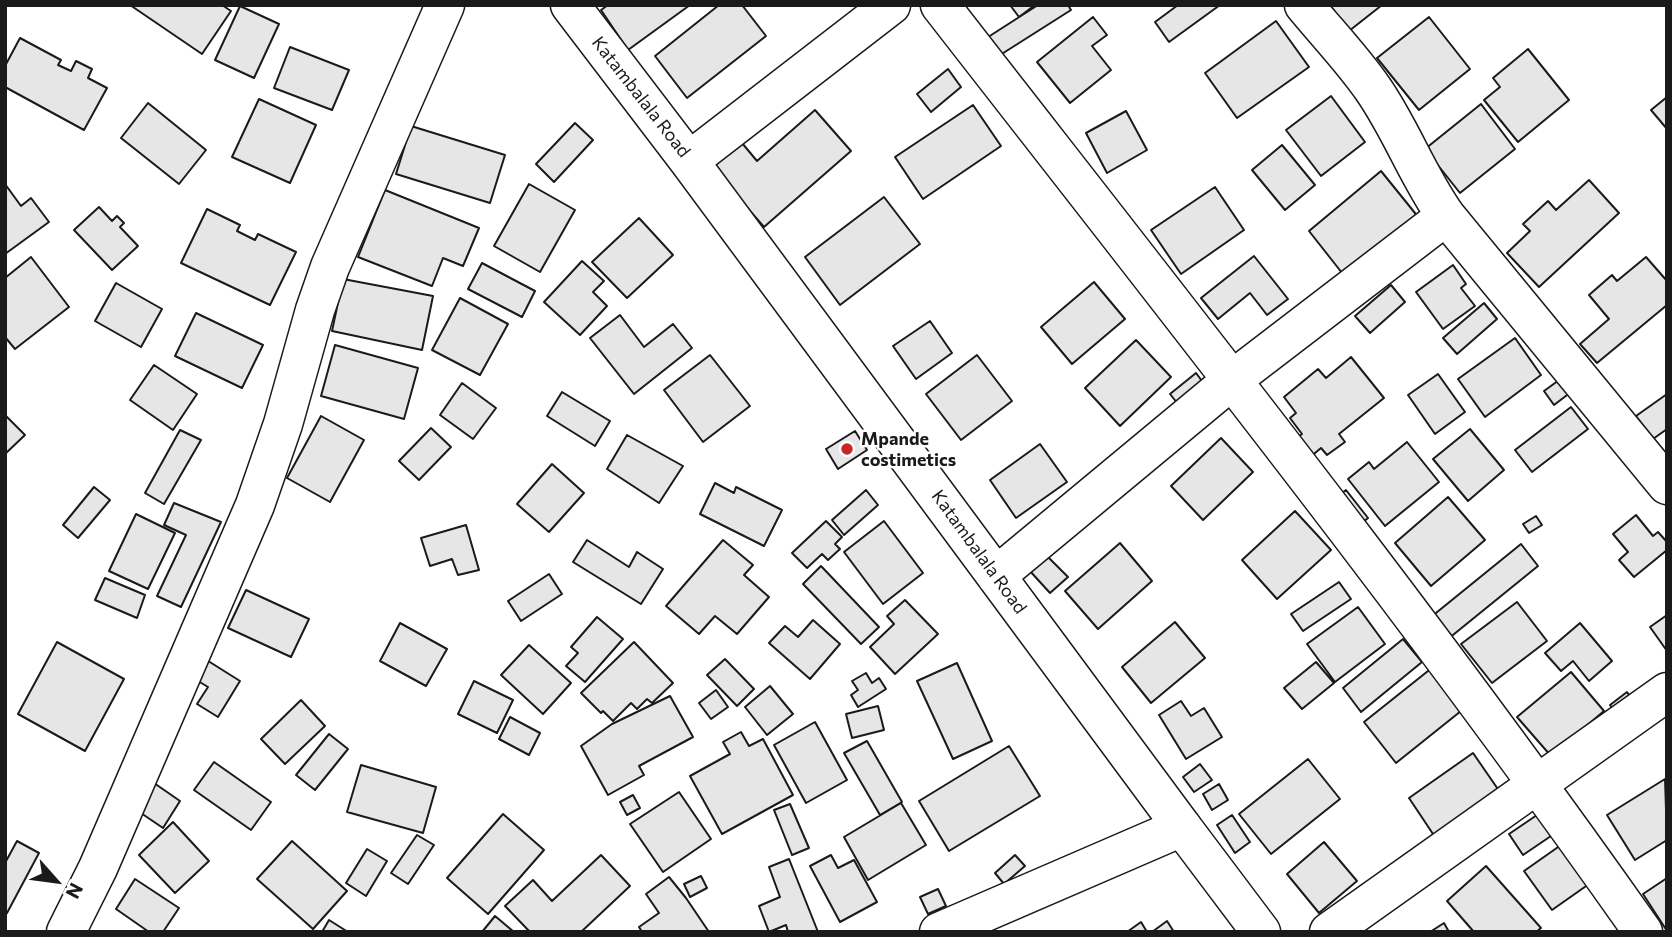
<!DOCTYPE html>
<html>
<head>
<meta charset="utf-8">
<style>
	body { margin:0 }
	#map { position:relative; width:1672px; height:937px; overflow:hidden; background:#fff; font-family:Commissioner,sans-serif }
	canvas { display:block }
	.frame { position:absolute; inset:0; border:7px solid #1a1a1a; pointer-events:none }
	.north { position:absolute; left:21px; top:846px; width:70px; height:70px; -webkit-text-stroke:5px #fff; paint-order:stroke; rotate:118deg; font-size:19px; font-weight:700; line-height:28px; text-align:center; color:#1a1a1a }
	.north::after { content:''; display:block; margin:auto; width:24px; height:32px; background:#1a1a1a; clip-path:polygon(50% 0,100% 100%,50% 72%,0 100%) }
</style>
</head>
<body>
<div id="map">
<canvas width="1672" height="937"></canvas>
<div class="frame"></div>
<div class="north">N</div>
</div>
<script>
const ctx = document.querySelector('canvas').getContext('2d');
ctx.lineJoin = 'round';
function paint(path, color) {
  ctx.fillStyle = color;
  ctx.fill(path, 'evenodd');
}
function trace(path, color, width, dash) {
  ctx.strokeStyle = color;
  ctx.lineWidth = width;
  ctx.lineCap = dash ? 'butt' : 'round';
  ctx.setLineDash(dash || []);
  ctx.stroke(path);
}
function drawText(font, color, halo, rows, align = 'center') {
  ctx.font = font + ' Commissioner,sans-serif';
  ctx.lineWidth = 5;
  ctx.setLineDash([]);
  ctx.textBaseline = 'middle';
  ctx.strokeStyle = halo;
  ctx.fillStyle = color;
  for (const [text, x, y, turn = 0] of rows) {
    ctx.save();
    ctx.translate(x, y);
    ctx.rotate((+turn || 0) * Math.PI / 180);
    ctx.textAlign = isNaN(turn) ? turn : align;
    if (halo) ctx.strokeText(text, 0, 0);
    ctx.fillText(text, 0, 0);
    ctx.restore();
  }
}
const building = new Path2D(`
	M130,5h92l9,6 -29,43z
	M608,5h82l-62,45 -27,-40z
	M719,5h23l24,31 -79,62 -32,-42z
	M1010,5h25l-16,12z
	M1038,5h30l3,5 -74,47 -12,-18z
	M1178,5h42l-51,37 -14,-20z
	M1330,5h52l-33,26z
	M240,6l39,18 -25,54 -39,-18z
	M1093,17l14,18 -15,11 19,24 -41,33 -33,-41z
	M1429,17l41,52 -51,41 -42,-52z
	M1276,21l33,46 -72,51 -32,-45z
	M20,38l41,22 -3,5 13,6 5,-10 16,8 -4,9 19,10 -23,42 -79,-43v-21z
	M290,47l59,23 -17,40 -58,-22z
	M1528,49l41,51 -51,42 -34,-42 16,-13 -7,-9z
	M948,69l13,18 -30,25 -14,-18z
	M1331,96l34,46 -44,34 -35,-46z
	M1667,97v32l-16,-19z
	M259,99l57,26 -26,58 -58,-26z
	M148,103l58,47 -27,34 -58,-46z
	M1481,104l34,45 -55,44 -35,-44z
	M973,105l28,41 -78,53 -28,-42z
	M815,110l36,41 -87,76 -56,-64 29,-26 20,24z
	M1126,111l21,39 -40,23 -21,-40z
	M575,123l18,17 -39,42 -18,-18z
	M411,126l94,29 -15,48 -94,-29z
	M1282,145l33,40 -30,25 -33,-40z
	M1381,171l38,47 -73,60 -37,-47z
	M1589,180l30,33 -80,74 -32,-34 23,-22 -7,-7 25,-23 8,9z
	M5,184l16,22 10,-8 18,24 -44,32z
	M529,184l46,26 -35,62 -46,-26z
	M1215,187l29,43 -63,44 -30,-44z
	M385,190l94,38 -16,38 -20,-8 -11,28 -74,-29z
	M884,197l36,47 -80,61 -35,-48z
	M99,207l13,14 5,-5 7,7 -4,4 18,19 -26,24 -38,-40z
	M207,209l33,16 -3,6 18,9 3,-6 38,18 -26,53 -89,-42z
	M639,218l34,37 -46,43 -35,-36z
	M1254,256l34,43 -21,16 -17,-22 -32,26 -17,-21z
	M31,257l38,50 -54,42 -10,-12v-59z
	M1646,257l21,24v24l-70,58 -17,-19 29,-25 -20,-24 23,-20 5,6z
	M582,261l22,20 -11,11 14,14 -27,29 -36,-33z
	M482,263l53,28 -13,26 -54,-28z
	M1453,265l13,19 -5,4 14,18 -32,23 -27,-37z
	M343,279l90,17 -11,54 -90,-19z
	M1094,282l31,37 -53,45 -31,-37z
	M116,283l46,26 -21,38 -46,-26z
	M1391,285l14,17 -35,31 -15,-17z
	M460,298l48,26 -28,51 -48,-25z
	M1484,303l13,16 -40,35 -14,-16z
	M196,313l67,32 -21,43 -67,-32z
	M620,315l24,32 29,-23 19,24 -58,46 -44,-56z
	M930,321l22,32 -36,26 -23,-33z
	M1515,338l26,37 -56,42 -27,-38z
	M1136,340l35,37 -51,49 -35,-38z
	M335,345l83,23 -14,51 -83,-23z
	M710,355l40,51 -47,36 -39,-52z
	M977,355l35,46 -51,39 -35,-46z
	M1351,357l33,41 -45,36 6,8 -18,13 -6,-7 -13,11 -15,-18 9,-7 -12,-16 6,-5 -12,-16 34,-28 8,9z
	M154,365l43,29 -24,36 -43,-30z
	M1196,373l15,20 -25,21 -16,-20z
	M1438,374l27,38 -30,22 -27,-39z
	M1566,375l9,14 -21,16 -10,-14z
	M462,383l34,25 -23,31 -33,-24z
	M562,392l48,29 -15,25 -48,-30z
	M1667,394v35l-14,10 -17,-23z
	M1571,407l17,22 -56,43 -17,-22z
	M5,415l20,20 -20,19z
	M321,416l43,24 -34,62 -43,-24z
	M431,428l20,19 -32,33 -20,-19z
	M1470,429l34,41 -36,31 -35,-42z
	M180,430l21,10 -37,64 -19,-11z
	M855,431l12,19 -29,19 -12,-20z
	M627,435l56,31 -24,37 -52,-34z
	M1221,438l32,34 -50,48 -32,-34z
	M1407,442l32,40 -54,44 -37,-47 21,-17 5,7z
	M1040,444l27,38 -51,36 -26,-38z
	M552,464l32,29 -35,39 -32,-28z
	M715,483l19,10 2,-6 46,23 -18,36 -64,-32z
	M94,487l16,13 -32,38 -15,-13z
	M866,490l12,15 -34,30 -12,-15z
	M1346,490l22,28 -12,10 -23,-28z
	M1448,497l37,43 -54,46 -36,-43z
	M174,503l47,19 -40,85 -24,-11 29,-61 -22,-10z
	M1295,511l36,39 -54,49 -35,-39z
	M136,514l39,19 -27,56 -39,-18z
	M1636,515l17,21 5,-4 9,10v8l-33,27 -15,-17 9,-8 -15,-18z
	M1536,516l6,9 -13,8 -6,-9z
	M826,521l16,16 -7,7 5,5 -12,11 -6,-6 -15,14 -15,-15z
	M884,521l39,52 -40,31 -39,-52z
	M466,525l13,45 -21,5 -6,-16 -22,7 -9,-28z
	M587,540l42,27 8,-15 26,17 -22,35 -68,-42z
	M723,540l30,25 -9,10 25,22 -32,37 -22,-18 -16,18 -33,-28z
	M1120,543l32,38 -54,48 -33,-38z
	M1521,544l17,22 -90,73 -17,-22z
	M1045,554l23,23 -18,16 -21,-23z
	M821,566l58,61 -18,17 -58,-60z
	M549,574l13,20 -41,27 -13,-20z
	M105,578l40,17 -8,23 -42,-18z
	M1339,582l12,17 -48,32 -12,-17z
	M246,590l63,29 -18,38 -63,-29z
	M905,600l33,34 -43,40 -25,-27 24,-23 -7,-8z
	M1517,602l30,39 -55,42 -31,-39z
	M1358,607l27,37 -50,38 -28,-38z
	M1667,615v36l-17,-24z
	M597,617l26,22 -38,43 -19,-16 12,-13 -7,-6z
	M813,620l27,24 -30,35 -41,-36 16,-17 13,11z
	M1175,622l30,36 -54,45 -29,-36z
	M400,623l47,26 -21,37 -46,-25z
	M1580,623l32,38 -23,20 -16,-20 -12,10 -16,-18z
	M1403,639l19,23 -61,50 -18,-24z
	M57,642l67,37 -39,72 -67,-37z
	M634,642l39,41 -21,20 -5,-4 -10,10 -6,-6 -18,18 -10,-10 -2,2 -20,-20z
	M529,645l42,38 -28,31 -42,-39z
	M205,659l35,22 -22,36 -21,-13 11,-17 -15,-9z
	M725,659l29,30 -17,17 -30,-31z
	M1316,662l18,21 -32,26 -18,-21z
	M957,663l35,78 -39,18 -36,-78z
	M1433,667l33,40 -70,56 -32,-41z
	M1571,672l33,39 -53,45 -34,-39z
	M866,673l6,10 7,-5 7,11 -28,18 -7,-12 7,-5 -6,-9z
	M474,681l39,19 -16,33 -39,-19z
	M770,686l23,28 -26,21 -22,-28z
	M716,690l12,17 -17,12 -12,-16z
	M1627,692l9,13 -17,12 -9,-12z
	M670,696l23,41 -54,29 5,9 -36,20 -27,-49 31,-22z
	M301,700l24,26 -40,38 -24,-25z
	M1181,701l10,15 13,-8 18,29 -36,22 -27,-44z
	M878,706l6,24 -32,8 -6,-24z
	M510,717l30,16 -11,22 -30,-16z
	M815,722l32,58 -41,23 -32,-58z
	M741,732l8,14 14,-7 30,56 -71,39 -32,-58 40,-22 -7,-12z
	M329,734l19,15 -33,41 -19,-15z
	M867,741l35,61 -22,13 -36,-62z
	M1009,746l31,50 -91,55 -30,-50z
	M1473,753l29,42 -65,45 -28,-42z
	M1308,759l32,40 -69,55 -32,-40z
	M214,762l57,40 -20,28 -57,-40z
	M1200,764l12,16 -18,12 -11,-15z
	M361,765l75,22 -13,46 -76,-21z
	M1665,779l2,61 -32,20 -28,-45z
	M154,783l26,18 -17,27 -28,-19z
	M1219,784l9,16 -16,10 -9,-16z
	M679,792l32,47 -48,33 -33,-48z
	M633,795l7,13 -13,7 -7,-13z
	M901,803l25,42 -58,35 -24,-43z
	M790,804l19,44 -17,7 -18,-45z
	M503,814l41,36 -56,64 -41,-36z
	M1232,815l18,27 -15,11 -18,-28z
	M1537,815l14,21 -28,19 -14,-21z
	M173,822l36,39 -34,32 -36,-38z
	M417,835l17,10 -26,39 -17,-11z
	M17,841l22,12 -32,60 -2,-1v-49z
	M292,841l55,50 -34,38 -56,-50z
	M1324,842l33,39 -38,32 -32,-39z
	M1561,845l28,39 -37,26 -28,-39z
	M367,849l20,12 -21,35 -20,-13z
	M601,855l29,31 -49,46h-51l-25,-26 28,-26 19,21z
	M831,855l7,13 16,-8 23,42 -37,20 -30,-56z
	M1015,855l10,11 -21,18 -9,-11z
	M789,859l29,73h-30l-2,-7 -17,7 -10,-26 21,-9 -11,-30z
	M1486,866l55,62 -5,4h-62l-27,-31z
	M701,876l6,12 -17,9 -6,-13z
	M669,877l17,21 23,34h-67l-3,-5 20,-14 -13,-19z
	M1667,878v53l-24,-37z
	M135,879l44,29 -16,24h-14l-33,-23z
	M938,889l8,17 -18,8 -8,-17z
	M495,916l19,16h-32z
	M329,920l19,12h-26z
	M1167,921l7,11h-22z
	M1141,922l6,10h-20z
	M1444,923l5,9h-19z`);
const minor = new Path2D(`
	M570,5l119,156 493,666
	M940,5c238,306 480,610 703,927
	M1304,5c23,28 49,55 69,84 28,40 44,86 73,127l221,269
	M689,161l202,-156
	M996,576l236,-196 214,-164
	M66,932l32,-64 157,-363 28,-81 32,-114 15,-43 115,-262
	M1329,932l338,-240`);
const major = new Path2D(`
	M939,932l243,-105 79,105`);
const markers = [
	[847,449,7,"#c62828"]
];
const streetNames = [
	["Katambalala Road",641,97,52],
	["Katambalala Road",979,552,54]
];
const poiNames = [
	["Mpande",861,439],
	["costimetics",861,460]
];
paint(building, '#e6e6e6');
trace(building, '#1a1a1a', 2);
trace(minor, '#1a1a1a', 41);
trace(major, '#1a1a1a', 41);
trace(minor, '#fff', 38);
trace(major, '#fff', 38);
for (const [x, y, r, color] of markers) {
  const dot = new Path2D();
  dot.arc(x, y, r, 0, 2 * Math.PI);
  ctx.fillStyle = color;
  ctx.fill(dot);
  trace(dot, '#fff', 2.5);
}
drawText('18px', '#1a1a1a', '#fff', streetNames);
drawText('bold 18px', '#1a1a1a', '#fff', poiNames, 'left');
</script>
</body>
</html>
